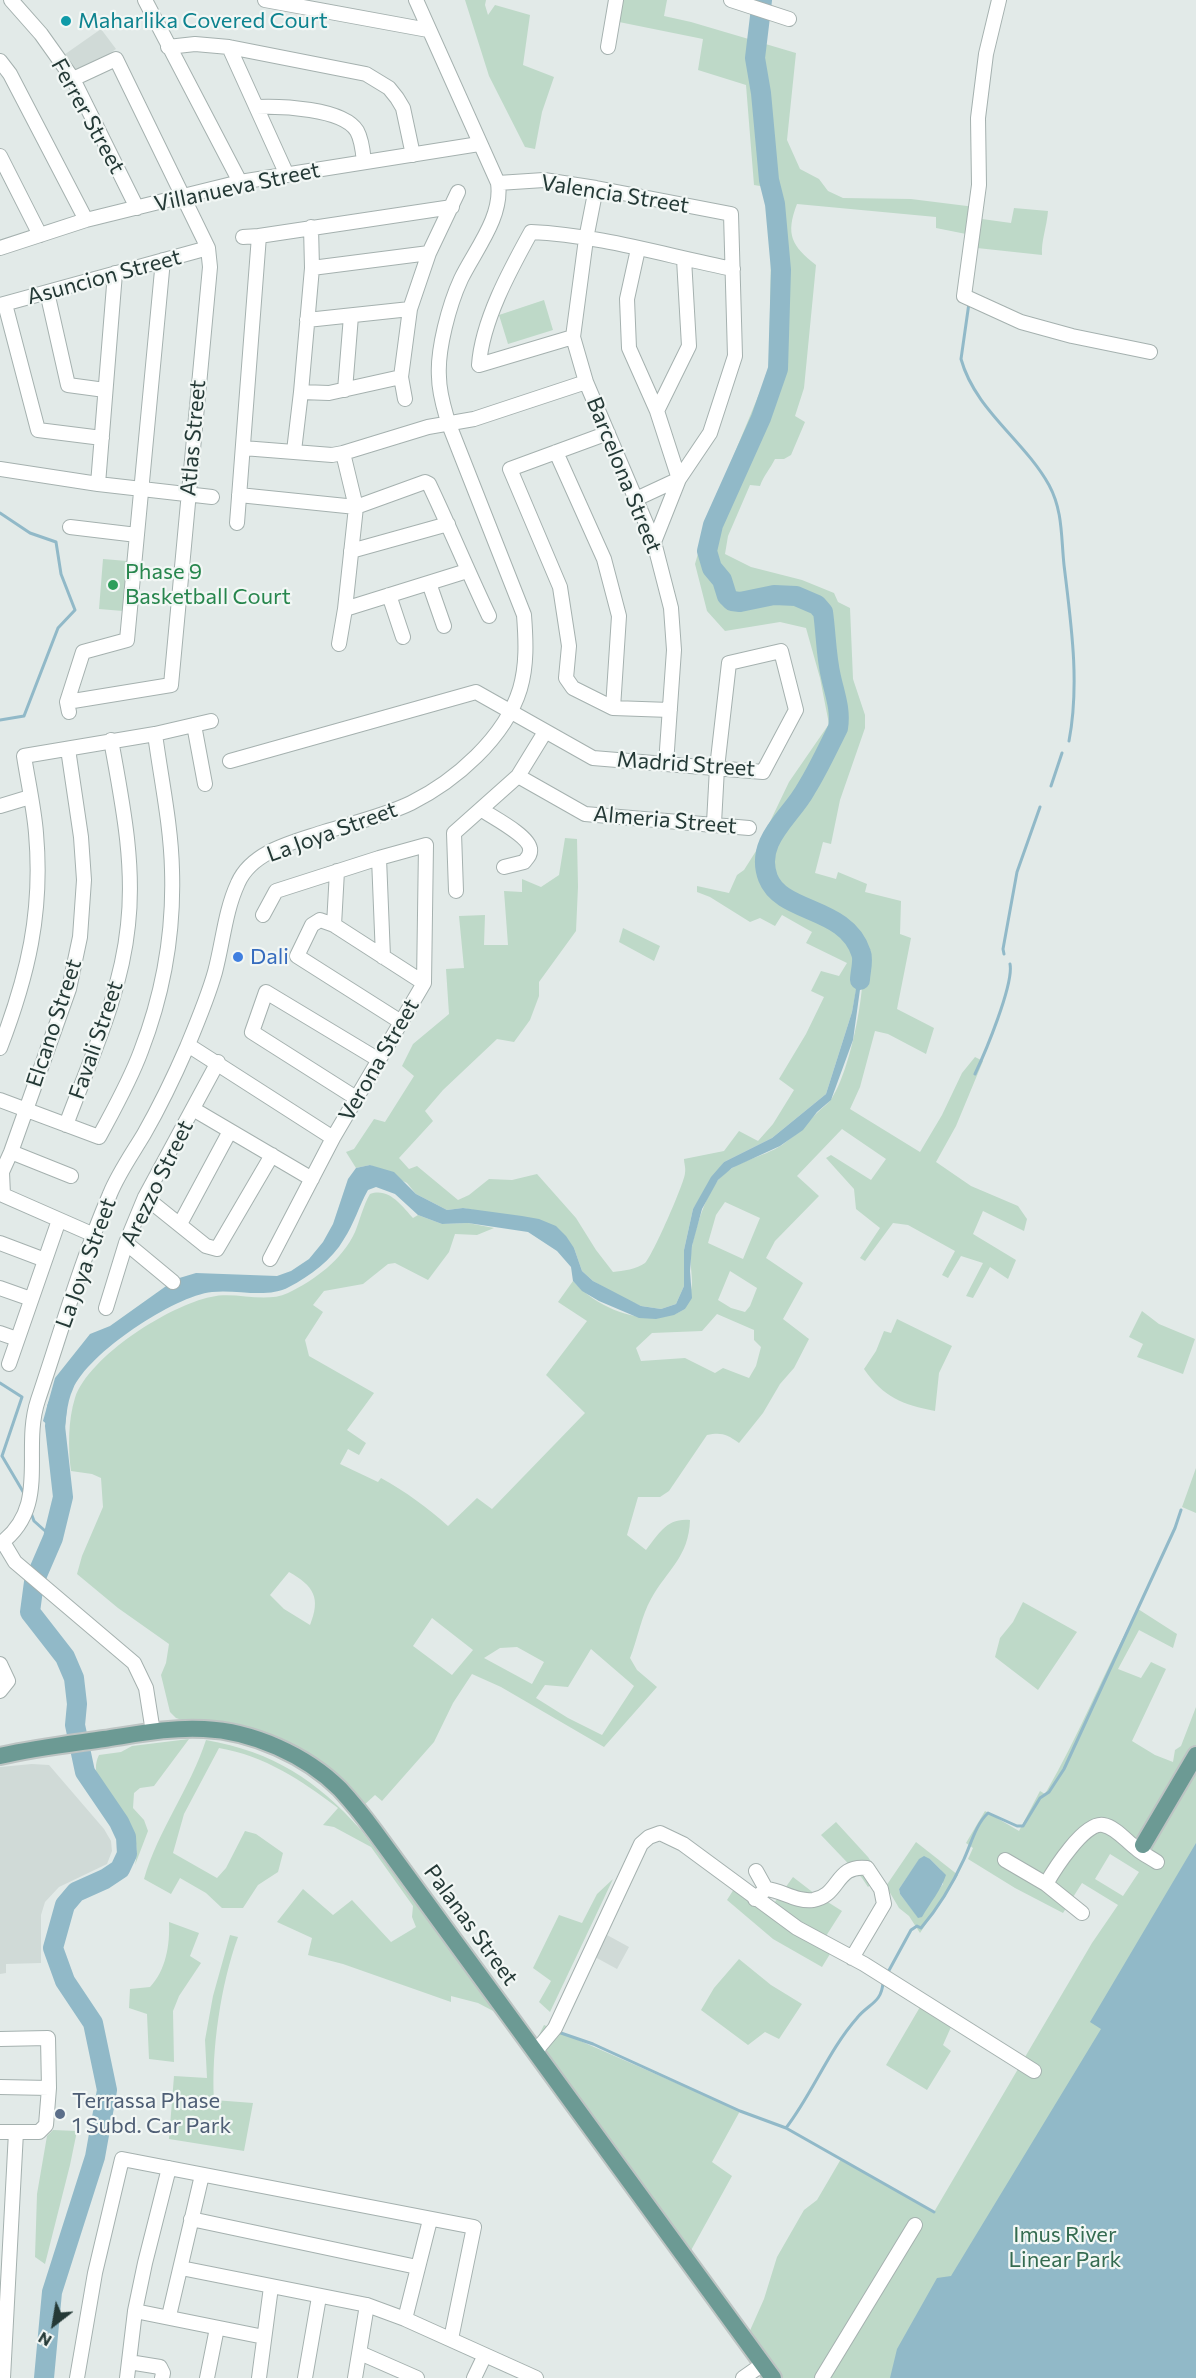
<!DOCTYPE html>
<html>
<head>
<meta charset="utf-8">
<style>
	body { margin:0 }
	#map { position:relative; width:1196px; height:2378px; overflow:hidden; background:#e2eae8; font-family:Commissioner,sans-serif }
	canvas { display:block }
	.north { position:absolute; left:24px; top:2294px; width:60px; height:60px; -webkit-text-stroke:4px #f2f7f5; paint-order:stroke; rotate:211deg; font-size:16px; font-weight:700; line-height:24px; text-align:center; color:#243936 }
	.north::after { content:''; display:block; margin:auto; width:21px; height:27px; background:#243936; clip-path:polygon(50% 0,100% 100%,50% 72%,0 100%) }
</style>
</head>
<body>
<div id="map">
<canvas width="1196" height="2378"></canvas>
<div class="north">N</div>
</div>
<script>
const ctx = document.querySelector('canvas').getContext('2d');
ctx.lineJoin = 'round';
function paint(path, color) {
  ctx.fillStyle = color;
  ctx.fill(path, 'evenodd');
}
function trace(path, color, width, dash) {
  ctx.strokeStyle = color;
  ctx.lineWidth = width;
  ctx.lineCap = dash ? 'butt' : 'round';
  ctx.setLineDash(dash || []);
  ctx.stroke(path);
}
function drawText(font, color, halo, rows, align = 'center') {
  ctx.font = font + ' Commissioner,sans-serif';
  ctx.lineWidth = 4.5;
  ctx.setLineDash([]);
  ctx.textBaseline = 'middle';
  ctx.strokeStyle = halo;
  ctx.fillStyle = color;
  for (const [text, x, y, turn = 0] of rows) {
    ctx.save();
    ctx.translate(x, y);
    ctx.rotate((+turn || 0) * Math.PI / 180);
    ctx.textAlign = isNaN(turn) ? turn : align;
    if (halo) ctx.strokeText(text, 0, 0);
    ctx.fillText(text, 0, 0);
    ctx.restore();
  }
}
const built = new Path2D(`
	M101,29l15,20 -41,28 -14,-20z
	M32,1764l17,1 55,64 7,12 1,10 -5,13 -48,23 -14,15 -4,13v48l-35,1v9l-6,1v-207z
	M607,1935l22,12 -12,22 -22,-12z`);
const green = new Path2D(`
	M465,0h21l-1,5 3,10 7,-10 35,10 -7,50 31,12 -12,35 -7,37 -10,-2 -36,-71z
	M623,0h44l-3,16 27,6 105,31 -9,87 13,29 19,10 9,12 15,7 68,1 72,9 -1,11 29,4 3,-15 34,3c-1,15 -7,30 -6,44l-65,-7 -11,-14 -30,-6v-11l-139,-13c-12,31 -5,42 19,61l-12,123 -9,28 10,6 -14,33 -7,4h-9c-5,10 -11,16 -15,27l-10,-1 -22,51 -3,18 26,13 51,13 32,13 4,9 12,6 3,71 12,36v13l-25,72 -9,44 -8,-2 -8,31 21,6 2,-7 29,12 -2,8 36,9 -1,33 11,4 -14,71 37,19 -8,26 -38,-20 -13,-3 -15,56 -10,22 70,43 22,-37 20,-42 13,-16 8,4 -27,65 -20,36 35,24 47,20 9,13 -3,12 -41,-20 -10,23 43,26 -8,19 -18,-12 -17,31 -7,-2 17,-33 -22,-7 -13,22 -6,-3 13,-24 -47,-26 -15,-2 -28,38 -5,-3 20,-30 -24,-19 -2,-20 -28,-31 5,-3 40,25 15,-21 -44,-30 -45,47 22,20 -44,45 -9,17 37,25 -20,36 26,20 -15,29 -14,16 -17,29 -24,30c-12,-9 -18,-11 -32,-8l-38,56 -9,6h-22l-11,38 19,15c13,-16 20,-32 44,-30 -1,37 -23,50 -39,79 -9,15 -14,42 -21,59l7,12 20,17 -53,60 -103,-60 -29,-13 -19,29 -19,39 -52,59 -7,-6 -12,11 -38,-38 -149,-50 -6,-6 -9,-37 5,-12 3,-19 -51,-36 -41,-34 5,-18 21,-49 -2,-29 -9,-4 -21,-3c-3,-23 -3,-51 4,-73 14,-42 95,-93 136,-101 25,-6 53,7 77,-4 27,-13 54,-33 67,-61 5,-12 8,-26 15,-38 19,-7 32,12 43,24l5,-3 24,9 26,-1 26,5 -17,7 -22,-1 -6,18 -21,28 -33,-17 -7,1 -25,20 -39,7 -11,14 10,7 -18,28 4,16 65,37 -27,37 19,13 -7,12 -11,-6 -8,15 38,18 3,-4c25,14 46,29 67,48l29,-28 15,11 93,-96 -39,-38 41,-54 -29,-19 15,-21c26,29 76,49 112,28 2,-8 7,-18 7,-27 0,-9 -2,-17 -1,-27 1,-18 15,-62 28,-76 17,-19 43,-21 63,-34 16,-11 24,-22 37,-34 4,-4 10,-8 13,-13 18,-27 35,-110 30,-141l-10,55 -26,82 -54,44 -48,24 -31,47 -9,41v36l-8,18 -15,5 -20,-3 -22,-10 -26,-15 -11,-10 -8,-23 -90,-36 -21,-4 -16,2 -31,-16 -9,-11 -37,-18 -14,3 -10,-16 8,-3 20,-30 11,3 29,-46 -12,-10 11,-22 36,-30 -3,-45 18,-1 -5,-52 26,-1 -1,30h24l-4,-54 18,1v-13l19,8 18,-12 6,-37 12,1 1,48 -2,44 -37,51v14l-9,24 -16,22 -17,-3 -54,51 -18,21 8,10 -34,37 10,11 8,-3 41,34 11,-5 20,-16 23,1 25,-6 39,44 20,32 17,22c10,-1 24,-3 32,-9 6,-4 40,-81 40,-90 1,-5 -1,-10 -1,-14l40,-8 15,-20 19,10 15,-17 21,-34 -15,-11 27,-45 18,-37 -13,-6 10,-20 18,5 8,-13 -41,-20 6,-11 -30,-17 -7,11 -15,-8 -10,4 -40,-25 -13,-5v-6l32,7 8,-18 7,-5 12,-19 33,-69 40,-58 -9,-46 -14,-50 -26,-6 -55,9 -18,-20 -12,-47 14,-49 60,-145 3,-182 -18,-3 -8,-100 -48,-15 5,-31 -84,-17zM725,1202l35,16 -17,41 -35,-16 8,-28zM730,1271l27,17 -7,18 -5,6 -14,-4 -13,-8zM717,1314l37,16v10l7,7 -5,19 -7,12 -26,-10 -8,5 -30,-15 -44,3 -5,-13 16,-15 50,-2zM289,1572c25,14 32,26 21,53l-26,-16 -14,-14zM432,1618l41,32 -21,25 -39,-29zM517,1647l27,15 -12,22 -48,-26 16,-10zM591,1649l43,37 -32,49 -34,-17 -32,-20 9,-13 23,2z
	M544,300l9,30 -45,14 -9,-29z
	M103,559l24,2 -4,50 -24,-2z
	M623,928l37,18 -6,15 -35,-19z
	M1142,1311l17,13 36,15 -12,35 -46,-17 6,-13 -14,-7z
	M897,1319l55,27 -13,27 -4,38c-32,-6 -52,-14 -71,-42l12,-18 8,-20 7,2z
	M1196,1468v45l-14,-6z
	M1023,1602l54,30 -39,58 -43,-33 5,-19 13,-16z
	M1138,1609l39,25 -4,14 -34,-18 -21,39 23,9 10,-16 15,7 -34,72 23,14 18,7 2,-12 6,-4 15,-39v671h-417l-31,-43 16,-36 13,-42 27,-47 13,-10 24,-41 93,53 158,-269 26,-38 -36,-22 -19,30 -48,-25 -47,-29 5,-11 -7,-5 19,-32 34,20 21,-40 5,3c35,-60 60,-125 93,-185zM1110,1854l29,18 -16,24 -28,-17z
	M189,1739l-35,47 -14,2 -6,5 -1,15 11,12 4,11 -13,34c14,-49 -54,-74 -36,-110l22,-3 11,-6z
	M206,1740c67,12 111,40 155,90l136,183 -19,-10 -27,-7v6l-108,-38 -35,-9 4,-17 -35,-16 26,-33 30,26 19,-15 39,42 25,-15 -4,-10 1,-11 -42,-59 -37,-20 -11,-2 15,-17c-37,-28 -73,-52 -119,-60l-35,66 -11,39 44,25 9,-10 19,-37 11,3 27,19 -5,19 -20,13 -15,23h-21l-16,-15 -26,-15 -9,16 -27,-15c14,-49 46,-90 62,-139z
	M836,1822l32,35 12,18 -12,12 -6,-9 -41,-43z
	M916,1842l42,33 -38,58 -11,-17 -10,-8 -13,-22zM930,1859l11,11 2,14 -25,33 -18,-23 -1,-5 20,-29z
	M793,1877l22,17 27,17 -23,36 11,7 -8,13 -49,-28 -46,-39 7,-11 33,24z
	M613,1879l-63,133 -11,-10 12,-21 -18,-13 26,-53 23,8 15,-29z
	M169,1922l30,11 -9,23 11,7 -22,33 -6,15 1,51 -25,-3 -2,-45 -18,-6 1,-19 20,-2c16,-17 20,-42 19,-65z
	M230,1935l8,2c-17,46 -27,114 -24,163l39,3 -9,48 -75,-12 5,-63 33,2 -2,-38 8,-44z
	M739,1959l32,26 31,19 -23,35 -14,-7 -17,13 -47,-35 13,-22z
	M920,2007l31,20 -8,18 8,6 -24,39 -41,-25z
	M544,2025l196,86 -28,51 20,14 -43,78c-47,-74 -100,-144 -153,-213z
	M53,2130l24,1 -7,34 -25,99 -10,-7 2,-63 10,-58z`);
const water = new Path2D(`
	M862,954l1,14 -10,72 -22,60 -14,12 -14,18 -23,16 -48,22 -14,12 -16,29 -10,37 -2,25 2,27 -7,11 -11,6 -18,4 -17,-1 -40,-17 -17,-10 -9,-10 -2,-14 -14,-16 -29,-19 -60,-9 -26,1 -24,-9 -23,-21 -19,-7 -8,3c-9,16 -14,34 -24,49 -12,21 -34,37 -55,48 -22,12 -52,2 -77,5 -38,4 -124,61 -139,97 -7,15 -7,33 -9,50l-21,-18 12,-43 35,-44 20,-8 66,-47 20,-6 81,3 14,-5 18,-12 14,-17 10,-18 15,-45 8,-11 14,-3 24,7 22,22 31,16 16,-2 59,8 17,3 17,7 10,10 8,12 8,23 11,10 48,25 20,3 15,-5 8,-18v-36l9,-41 18,-32 13,-15 48,-24 54,-44 26,-82z
	M1196,1843v535h-306l7,-29 40,-71 14,-2 150,-247 -11,-7z
	M924,1856l6,3 16,16c-5,15 -16,28 -24,42l-4,1 -18,-24 -1,-5 20,-30z`);
const stream = new Path2D(`
	M969,303l-8,56c14,51 63,81 88,126 14,26 12,52 15,80 7,58 16,118 5,176
	M0,513l30,20 26,9 5,32 14,36 -17,18 -34,88 -24,4
	M1051,786l11,-33
	M1004,954l-1,-5 14,-77 23,-65
	M975,1074c10,-21 39,-90 35,-110
	M0,1383l22,14 -20,59 23,39
	M31,1513l3,8 19,17
	M887,1974l24,-44 6,-4 4,2c17,-20 32,-45 43,-69 7,-15 12,-35 24,-46l29,13h6l17,-28 9,-6 15,-23 111,-241 6,-18
	M558,2032l35,12 147,67 46,17 148,84
	M786,2128c27,-35 42,-77 71,-110 11,-14 25,-15 26,-36`);
const river = new Path2D(`
	M762,0l-7,58 6,35 8,87 6,24 6,66 -3,99 -17,49 -48,107 -6,26 5,17 10,12 5,16 5,5 8,1 34,-7 22,1 21,9 6,7c3,21 3,44 8,65 4,18 10,33 7,51 -10,20 -20,42 -32,61 -15,28 -52,52 -38,89 14,36 78,28 93,75 3,7 -1,20 -1,27
	M44,2378l8,-86 43,-135 12,-67 -14,-67 -28,-42 -12,-33 12,-43 11,-13 29,-13 15,-10 7,-15 -1,-17 -7,-15 -34,-50 -10,-47 2,-21 -3,-26 -9,-21 -35,-45 4,-30 19,-44 10,-41 -8,-71 2,-19`);
const minor = new Path2D(`
	M11,0l30,34 32,45 64,129
	M145,0l95,182
	M265,0l163,30
	M731,0l58,19
	M999,0l-13,54 -8,64 1,67 -15,111 57,26 51,14 78,16
	M168,47l27,-3 34,3 137,27 23,14 8,10 6,10 10,47
	M229,47l58,128
	M608,47l8,-47
	M0,61l10,13 76,146
	M256,107c24,-1 87,1 101,24 5,9 6,21 7,31
	M0,156l40,79
	M498,183l46,-3 52,8 135,26 4,142 -25,77 -31,46 -43,20
	M596,188l-10,51 -13,98 13,45 68,160 17,66 3,42 -8,114
	M311,227l1,41 -11,124 28,1 72,-16
	M243,237l16,-1
	M0,248l86,-28 154,-38 239,-38
	M638,249l-11,50 2,49 28,63 22,68 -25,63
	M312,268l117,-15
	M47,292l21,93 37,5
	M5,304l33,126 64,8
	M0,305l208,-57
	M307,320l103,-11
	M573,337l-94,28c3,-44 31,-95 52,-133 68,3 136,24 202,37
	M345,390l6,-74
	M405,399l-4,-22 9,-68 19,-56 29,-61
	M657,411l32,-65 -5,-87
	M608,433l-98,36 50,118 9,59 -3,32 7,10 40,20 57,2
	M243,448l89,7 11,-2 85,-26 46,-8 112,-37
	M294,451l7,-59
	M556,452l48,107 15,57 -6,92
	M0,469l98,15 114,13
	M98,484l17,-211
	M239,495l117,12 69,-25 4,2c21,44 39,88 60,132
	M237,523l22,-287 193,-29
	M70,527l67,8
	M351,551l97,-27
	M429,583l15,43
	M389,595l14,42
	M345,609l122,-38
	M339,644l6,-35 11,-102 -13,-54
	M67,702l104,-17 39,-418 -2,-19 -92,-189 -43,20
	M69,712l-2,-10 16,-50 44,-12 36,-380
	M194,725l11,59
	M68,749l13,88 3,43 -4,57 -11,52 -58,163 -9,20 1,23 91,40
	M230,761l246,-69 117,66 170,14 33,-62 -15,-59 -52,12 -12,105 -3,55
	M518,776l67,38 164,14
	M0,806l30,-9
	M482,810c12,8 47,26 48,39 1,6 -3,9 -6,13l-20,5
	M379,858l4,99
	M456,891l-2,-58 64,-57 27,-44
	M263,915l13,-24 103,-33 47,-13 -2,138 -91,155 -63,121
	M334,925l3,-54
	M401,1022l-104,-66 15,-31 8,-5 14,5 90,58
	M188,1045l145,93
	M0,1048c28,-73 43,-136 36,-215 -2,-25 -8,-51 -12,-77l131,-22 56,-13
	M356,1098l-104,-66 14,-40 113,68
	M0,1100l99,37c15,-28 31,-56 42,-86 22,-57 33,-120 31,-181 -1,-45 -11,-91 -17,-136
	M193,1109l119,70
	M66,1125c24,-65 55,-130 62,-200 7,-62 -6,-124 -17,-185
	M11,1152l60,24
	M145,1197l61,49 11,3 55,-94
	M180,1224l50,-93
	M0,1243l45,17
	M126,1243l47,39
	M0,1288l31,11
	M106,1308l20,-65 19,-46 73,-135
	M0,1333l17,6
	M9,1364l50,-144
	M3,1542l12,20 119,101 12,25 7,44
	M0,1544c51,-38 21,-93 38,-144 23,-68 43,-139 72,-206 8,-20 22,-40 34,-60 16,-28 30,-57 43,-87 10,-24 21,-50 28,-75 8,-30 10,-61 23,-89 14,-32 56,-41 86,-51 29,-9 60,-16 87,-29 44,-22 94,-65 109,-114 7,-24 6,-48 4,-74l-76,-193c-4,-14 -9,-29 -9,-45 -2,-27 10,-72 22,-98 14,-29 42,-62 37,-96l-82,-183
	M0,1664l8,17 -8,10
	M1005,1860l41,24 36,29
	M756,1871l10,18
	M1046,1884c8,-14 38,-62 57,-59 13,2 24,17 34,24 6,5 14,9 20,13
	M755,1899l11,-10c16,1 29,13 47,11 27,-4 22,-36 54,-32l14,21 3,15 -32,54
	M0,2039l48,-1 1,50 -3,37 -7,7h-39
	M535,2052l20,-24 86,-184 8,-7 11,-4 23,11 114,84 67,36 170,107
	M0,2087l49,1
	M191,2219l226,48
	M181,2268l186,37 38,14 131,59
	M135,2311l129,26
	M169,2316l33,-141
	M405,2319l25,-99
	M360,2353l57,25
	M129,2362l31,5 3,6 -1,5
	M3,2378l13,-246
	M77,2378l18,-105 27,-114 352,68 -23,112
	M127,2378l8,-67 10,-48 24,-95
	M207,2378l10,-50
	M259,2378l12,-91
	M305,2378l14,-81
	M355,2378l12,-73
	M474,2378l11,-23
	M743,2378l20,-14
	M822,2378l93,-153`);
const major = new Path2D(`
	M0,1756c34,-8 69,-12 104,-17 33,-5 67,-12 100,-10 48,2 102,26 136,60 12,13 24,28 35,43l398,546
	M1143,1845l53,-90`);
const markers = [
	[66,21,6,"#0f9aa8"],
	[113,585,6,"#2e9e5b"],
	[238,957,6,"#3f7fe0"],
	[60,2114,6,"#5c6f8a"]
];
const cultureNames = [
	["Maharlika Covered Court",78,21]
];
const streetNames = [
	["Ferrer Street",88,116,61],
	["Villanueva Street",237,187,-12],
	["Valencia Street",615,194,9],
	["Asuncion Street",104,277,-15],
	["Atlas Street",193,438,-85],
	["Barcelona Street",624,475,68],
	["Madrid Street",686,764,4],
	["Almeria Street",665,820,5],
	["La Joya Street",332,832,-20],
	["Elcano Street",54,1023,-72],
	["Favali Street",96,1040,-71],
	["Verona Street",379,1060,-60],
	["Arezzo Street",157,1183,-64],
	["La Joya Street",86,1263,-70],
	["Palanas Street",471,1925,54]
];
const leisureNames = [
	["Phase 9",125,572],
	["Basketball Court",125,597]
];
const shopNames = [
	["Dali",250,957]
];
const serviceNames = [
	["Terrassa Phase",72,2101],
	["1 Subd. Car Park",72,2126]
];
const parkNames = [
	["Imus River",1065,2235],
	["Linear Park",1065,2260]
];
paint(built, '#d0dad7');
paint(green, '#bed9c8');
paint(water, '#91b9c8');
trace(stream, '#91b9c8', 3);
trace(river, '#91b9c8', 20);
trace(minor, '#a5b1af', 16);
trace(major, '#bdc4c3', 20);
trace(minor, '#fff', 14);
trace(major, '#6c9a94', 16);
for (const [x, y, r, color] of markers) {
  const dot = new Path2D();
  dot.arc(x, y, r, 0, 2 * Math.PI);
  ctx.fillStyle = color;
  ctx.fill(dot);
  trace(dot, '#f2f7f5', 2);
}
drawText('22px', '#0d838f', '#f2f7f5', cultureNames, 'left');
drawText('22px', '#243936', '#f2f7f5', streetNames);
drawText('22px', '#27864d', '#f2f7f5', leisureNames, 'left');
drawText('22px', '#366cbe', '#f2f7f5', shopNames, 'left');
drawText('22px', '#4e5e75', '#f2f7f5', serviceNames, 'left');
drawText('22px', '#346b50', '#f2f7f5', parkNames);
</script>
</body>
</html>
